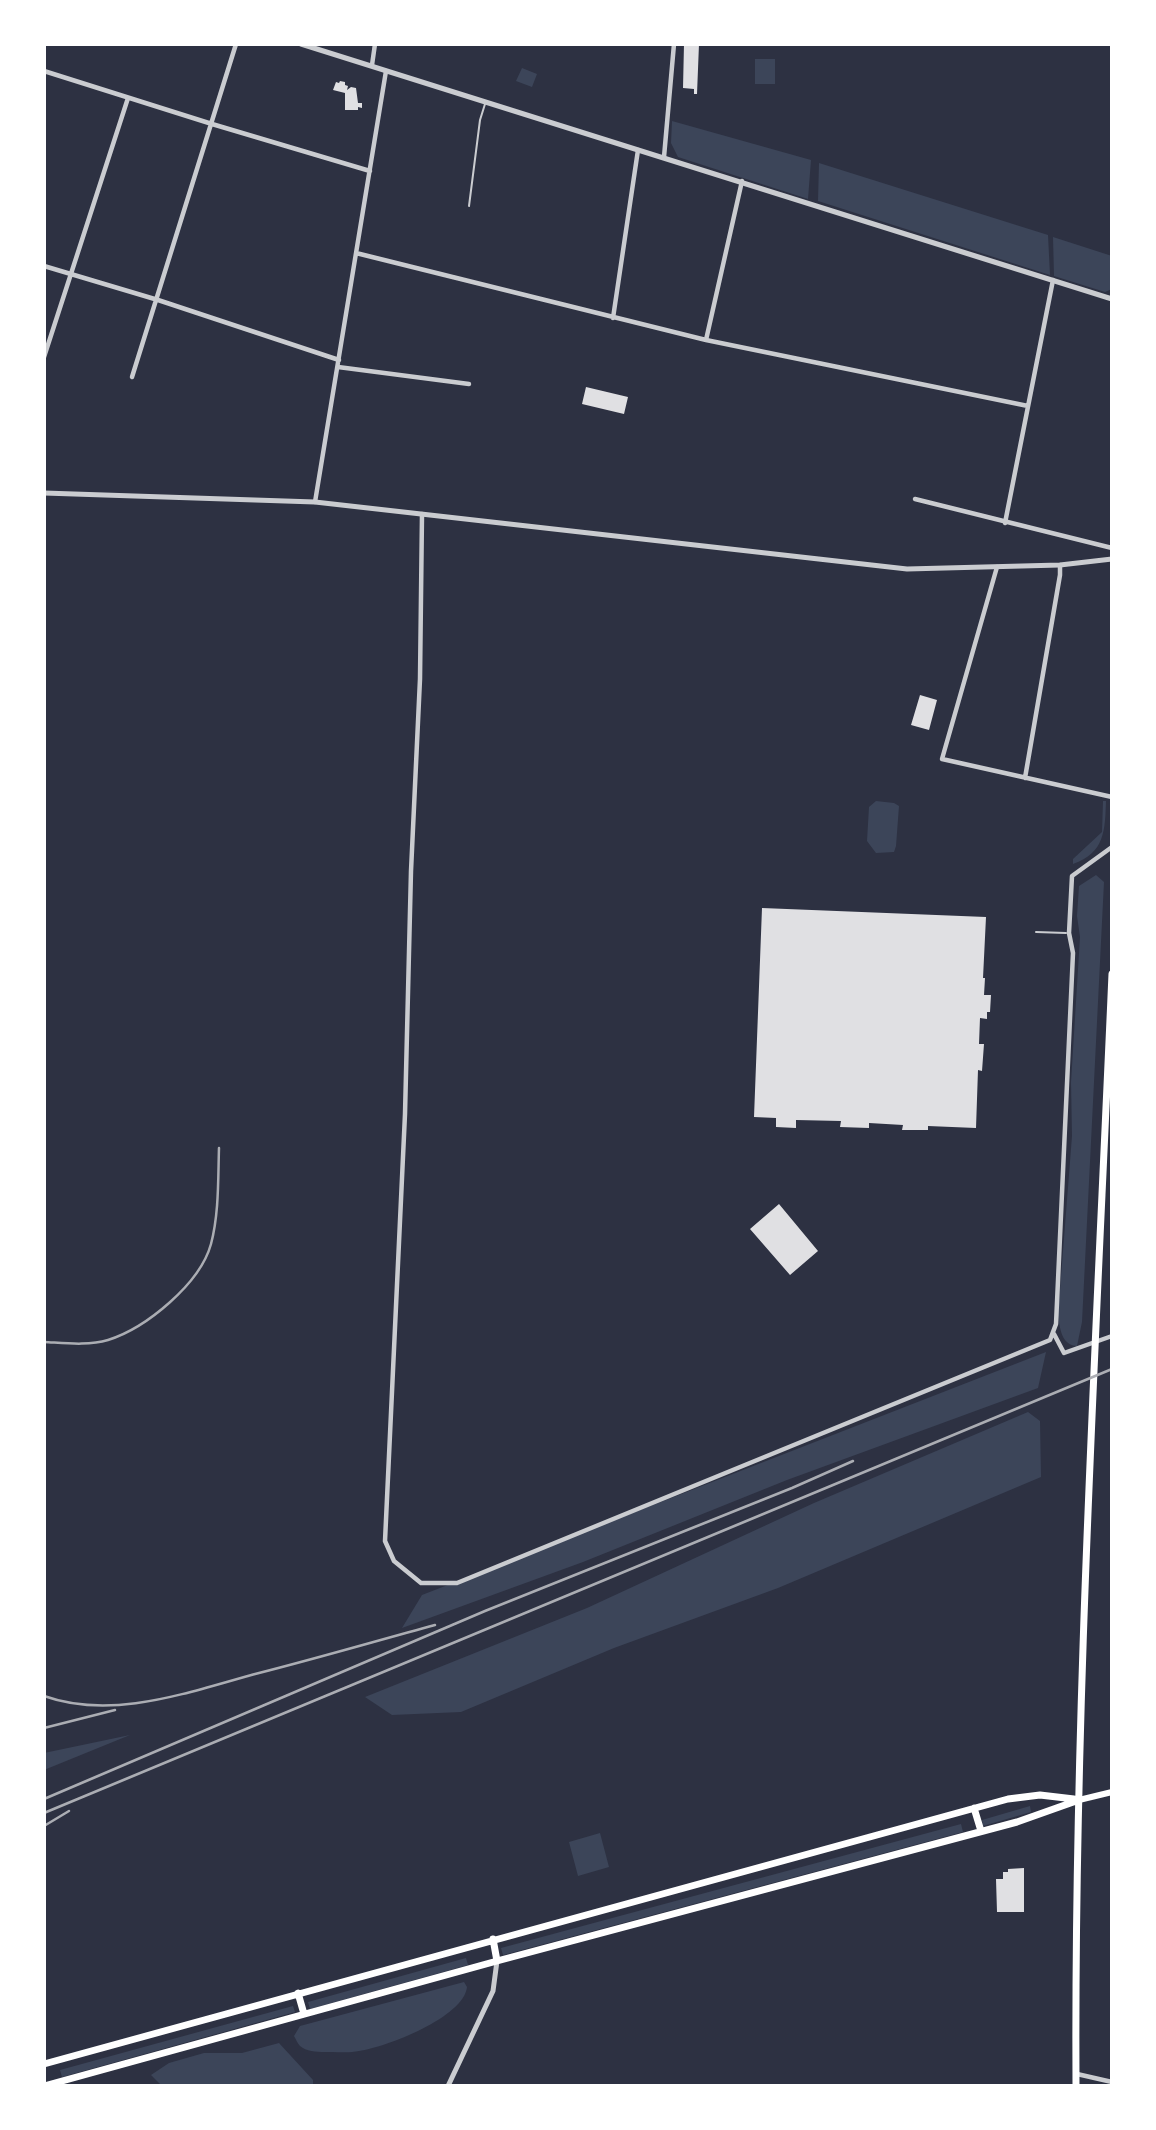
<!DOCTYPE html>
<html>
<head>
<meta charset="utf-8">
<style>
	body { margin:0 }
	#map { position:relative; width:1156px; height:2130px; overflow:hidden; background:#2d3142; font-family:"Open Sans",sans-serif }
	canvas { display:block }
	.frame { position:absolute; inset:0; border:46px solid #fff; pointer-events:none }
</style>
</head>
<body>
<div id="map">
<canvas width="1156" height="2130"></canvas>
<div class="frame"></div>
</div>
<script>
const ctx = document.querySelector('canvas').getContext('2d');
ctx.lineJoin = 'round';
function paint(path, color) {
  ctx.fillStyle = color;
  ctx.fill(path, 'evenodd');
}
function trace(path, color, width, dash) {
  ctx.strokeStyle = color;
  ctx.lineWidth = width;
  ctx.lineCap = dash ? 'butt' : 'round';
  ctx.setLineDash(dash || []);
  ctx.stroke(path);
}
const green = new Path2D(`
	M755,59h20v25h-20z
	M522,68l15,6 -5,13 -16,-6z
	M672,121l139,39 -3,39 -130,-42 -7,-14z
	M819,163l229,72 2,40 -232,-74z
	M1053,237l59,19v33l-7,3 -51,-16z
	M876,801l18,2 5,3 -3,40 -2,6 -18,1 -9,-12 2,-34z
	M1103,801h3c-1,29 -1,52 -33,63v-5l29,-27z
	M1096,875l8,7 -22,440 -5,24c-16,-1 -17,-18 -19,-31l14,-179 -1,-54 9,-145 -3,-21 2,-30z
	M1046,1352l-8,36 -251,92 -204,82 -181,66 20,-33z
	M1028,1412l12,9 1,56 -263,111 -164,60 -153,64 -69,3 -27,-18 222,-89 227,-105z
	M130,1735l-86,35v-17z
	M1030,1806l1,6 -48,14 -1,-6z
	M961,1824l2,8 -460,123 -2,-7z
	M600,1833l9,34 -31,9 -9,-34z
	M466,1958l2,7 -158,44 -2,-7z
	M464,1982l3,5c-3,30 -80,60 -108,64 -9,2 -19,1 -27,1 -10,0 -24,1 -32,-6 -3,-3 -4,-7 -6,-10l6,-10z
	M293,2006l2,6 -233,65 -2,-7z
	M279,2043l34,37v6h-151l-11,-11 18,-12 35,-10h38z`);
const building = new Path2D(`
	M684,44h15l-2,50h-3v-5l-11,-1z
	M340,81l5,1v3l3,1 -1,4 4,-3 5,1 2,15h4v5l-4,-1v3h-13v-17l-12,-3 3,-8 3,1z
	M586,387l42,10 -4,17 -42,-10z
	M920,695l17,5 -8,30 -18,-5z
	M762,908l224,9 -3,61h2l-1,17h7l-1,17h-3v7l-7,-1 -1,26h5l-2,27 -4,-1 -2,58 -48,-2v4h-26l1,-5 -34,-2v5l-29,-1 1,-6 -45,-1v8l-20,-1v-9l-22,-1z
	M779,1204l39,47 -28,24 -40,-46z
	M1024,1868v44h-27l-1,-33h7v-7h5v-3z`);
const service = new Path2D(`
	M469,206l11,-86 5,-16
	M1036,932l30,1`);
const minor = new Path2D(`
	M372,65l3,-21
	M44,71l168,53 158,47
	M664,157l10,-113
	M356,253l350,87 322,66
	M44,266l114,34 181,60
	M613,318l25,-168
	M706,340l36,-159
	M44,357l84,-259
	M338,367l131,17
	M132,377l104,-333
	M915,499l197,49
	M315,502l71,-431
	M422,514l-2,165 -9,192 -6,243 -20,427 9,20 27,22h36l593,-243 6,-16 17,-371 -4,-20 3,-57 40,-29
	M1005,523l48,-243
	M997,567l-55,192 170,38
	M1025,778l35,-203v-10
	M1054,1334l10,19 48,-17
	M1077,2074l35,8`);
const tertiary = new Path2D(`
	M301,44l811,255
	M44,493l271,9 592,67 153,-4 52,-6
	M448,2086l45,-95 4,-30`);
const secondary = new Path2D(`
	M1079,1800l33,-8`);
const primary = new Path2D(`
	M974,1808l7,23
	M493,1939l4,22
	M298,1993l6,21
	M44,2064l964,-265 32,-4 34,4
	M44,2086l453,-125 520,-139 62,-22
	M1076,2086c-2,-371 20,-742 36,-1112`);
const rail = new Path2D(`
	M44,1342c20,1 44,4 64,-2 38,-12 92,-56 103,-96 8,-30 7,-64 8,-96
	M44,1696c70,25 147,-5 215,-23 59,-15 117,-32 176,-48
	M44,1728l71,-18
	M44,1799l441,-188 307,-123 61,-27
	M44,1813l1068,-444
	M44,1826l25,-15`);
paint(green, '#3c4559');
paint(building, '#e0e0e3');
trace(service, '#caccd0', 2);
trace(minor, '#caccd0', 4.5);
trace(tertiary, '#caccd0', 5);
trace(secondary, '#fff', 6);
trace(primary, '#fff', 7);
trace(rail, '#abadb3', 2.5);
</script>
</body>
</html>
